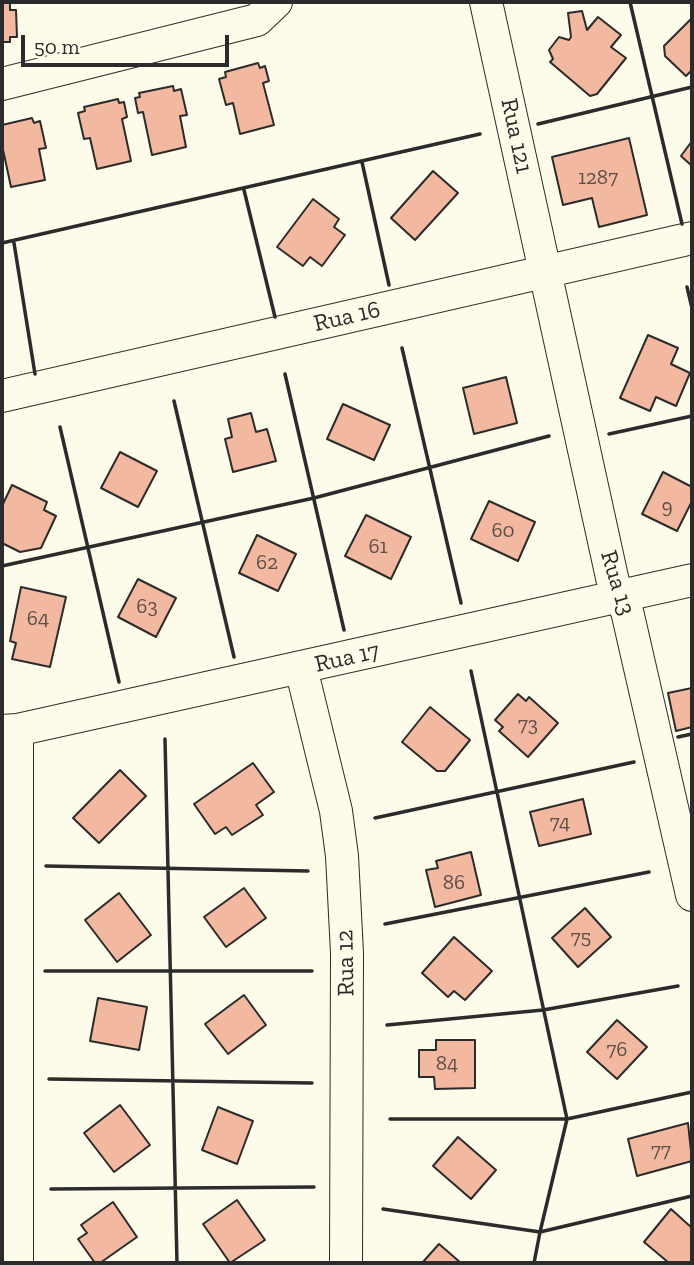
<!DOCTYPE html>
<html>
<head>
<meta charset="utf-8">
<style>
	body { margin:0 }
	#map { position:relative; width:694px; height:1265px; overflow:hidden; background:#fdfbea; font-family:"Zilla Slab",serif }
	canvas { display:block }
	.frame { position:absolute; inset:0; border:4px solid #2b2b2b; pointer-events:none }
	.scale { position:absolute; left:21px; top:35px; width:208px; height:32px; box-sizing:border-box; border:4px solid #2b2b2b; border-top:0; padding-left:9px; font-size:21px; line-height:24px; white-space:nowrap; color:#2b2b2b; -webkit-text-stroke:5px #fdfbea; paint-order:stroke }
</style>
</head>
<body>
<div id="map">
<canvas width="694" height="1265"></canvas>
<div class="frame"></div>
<div class="scale">50 m</div>
</div>
<script>
const ctx = document.querySelector('canvas').getContext('2d');
ctx.lineJoin = 'round';
function paint(path, color) {
  ctx.fillStyle = color;
  ctx.fill(path, 'evenodd');
}
function trace(path, color, width, dash) {
  ctx.strokeStyle = color;
  ctx.lineWidth = width;
  ctx.lineCap = dash ? 'butt' : 'round';
  ctx.setLineDash(dash || []);
  ctx.stroke(path);
}
function drawText(font, color, halo, rows, align = 'center') {
  ctx.font = font + ' "Zilla Slab",serif';
  ctx.lineWidth = 5;
  ctx.setLineDash([]);
  ctx.textBaseline = 'middle';
  ctx.strokeStyle = halo;
  ctx.fillStyle = color;
  for (const [text, x, y, turn = 0] of rows) {
    ctx.save();
    ctx.translate(x, y);
    ctx.rotate((+turn || 0) * Math.PI / 180);
    ctx.textAlign = isNaN(turn) ? turn : align;
    if (halo) ctx.strokeText(text, 0, 0);
    ctx.fillText(text, 0, 0);
    ctx.restore();
  }
}
const building = new Path2D(`
	M2,2h8v8h6l1,27h-7v5h-8z
	M582,11l5,19 11,-13 23,18 -10,12 15,11 -29,36 -7,2 -40,-34 3,-3 -4,-9 10,-13 10,3 2,-3 -3,-24z
	M692,18v52l-6,6 -21,-20 -1,-10z
	M258,63l2,5 5,-2 4,15 -6,2 11,42 -34,9 -7,-31 -7,2 -7,-26 7,-2 -1,-5z
	M173,86l1,5 7,-2 6,26 -7,1 6,31 -34,8 -9,-43 -5,1 -3,-15 5,-1 -1,-4z
	M118,99l1,4 5,-1 3,15 -5,2 9,42 -34,8 -7,-31 -6,1 -6,-26 7,-2 -1,-4z
	M32,118l2,5 6,-2 6,27 -7,1 6,31 -34,7 -9,-42v-20z
	M629,138l18,77 -48,12 -7,-29 -29,7 -11,-48z
	M692,141v25l-11,-10z
	M433,171l25,22 -43,47 -24,-22z
	M313,199l26,20 -5,8 11,8 -23,31 -12,-9 -7,9 -26,-19z
	M648,335l30,13 -7,16 19,9 -14,33 -20,-9 -6,14 -30,-13z
	M506,377l11,46 -43,11 -11,-46z
	M343,404l47,21 -16,35 -47,-21z
	M251,413l5,19 11,-3 9,32 -43,11 -8,-33 7,-2 -4,-18z
	M120,452l37,19 -19,36 -37,-19z
	M663,472l29,15v14l-15,30 -35,-17z
	M12,485l35,17 -3,8 12,6 -15,32 -21,4 -18,-9v-37z
	M489,501l46,21 -17,39 -47,-22z
	M366,515l45,22 -20,42 -46,-23z
	M257,535l39,19 -18,37 -39,-18z
	M138,579l38,19 -20,39 -38,-20z
	M21,587l45,10 -16,70 -38,-8 4,-16 -6,-2z
	M692,688v39l-16,4 -8,-38z
	M518,694l8,7 3,-4 29,26 -30,34 -29,-26 4,-4 -8,-7z
	M430,707l40,33 -25,31h-8l-35,-29z
	M253,763l21,29 -18,13 7,10 -31,20 -6,-8 -11,7 -21,-30z
	M120,770l26,26 -47,47 -26,-25z
	M583,799l8,35 -52,12 -9,-34z
	M471,852l10,43 -46,12 -9,-37 12,-2 -2,-7z
	M244,888l22,30 -40,29 -22,-30z
	M119,893l32,42 -34,27 -32,-42z
	M585,908l26,29 -33,30 -26,-29z
	M454,937l38,34 -27,29 -11,-9 -6,6 -26,-24z
	M244,995l22,30 -38,29 -23,-30z
	M98,998l49,9 -8,43 -49,-9z
	M617,1020l30,27 -30,32 -30,-27z
	M436,1040h39v48l-40,1 -1,-12h-15v-27h17z
	M120,1105l30,40 -36,27 -30,-39z
	M218,1107l35,14 -16,43 -35,-14z
	M688,1123l4,38 -55,15 -9,-37z
	M458,1137l38,33 -25,29 -38,-33z
	M237,1200l28,40 -35,23 -27,-39z
	M113,1202l24,35 -37,26h-5l-17,-24 9,-6 -6,-8z
	M671,1209l21,19v35h-23l-25,-21z
	M439,1244l22,19h-39z`);
const minor = new Path2D(`
	M486,2l127,580 14,29 65,284
	M2,84l255,-64 19,-18
	M2,396l690,-158
	M301,668l35,143 6,45 5,97 -1,310
	M17,730v533
	M2,731l15,-1 675,-150`);
const wall = new Path2D(`
	M630,2l52,222
	M538,124l154,-37
	M362,162l27,123
	M244,190l31,127
	M2,243l478,-109
	M14,243l21,131
	M687,287l5,21
	M402,348l59,255
	M285,374l59,256
	M174,401l60,256
	M60,427l59,255
	M609,434l83,-18
	M2,566l312,-68 235,-62
	M471,671l96,448 -27,113 152,-36
	M678,737l14,-3
	M165,739l12,524
	M375,818l259,-56
	M46,866l262,5
	M385,924l264,-52
	M45,971h267
	M387,1025l156,-15 135,-24
	M49,1079l263,4
	M390,1119h177l125,-27
	M51,1189l263,-2
	M383,1209l157,23 -6,31`);
const numberNames = [
	["1287",598,178],
	["9",667,507],
	["60",503,531],
	["61",378,547],
	["62",267,563],
	["63",147,607],
	["64",38,619],
	["73",528,725],
	["74",560,823],
	["86",454,883],
	["75",581,938],
	["76",617,1050],
	["84",447,1064],
	["77",661,1151]
];
const streetNames = [
	["Rua 121",516,136,78],
	["Rua 16",347,317,-13],
	["Rua 13",617,583,73],
	["Rua 17",347,658,-13],
	["Rua 12",346,963,-91]
];
paint(building, '#f2b8a0');
trace(building, '#2b2b2b', 2);
trace(minor, '#2b2b2b', 34);
trace(minor, '#fdfbea', 32);
trace(wall, '#2b2b2b', 3.5);
drawText('21px', '#5d4e48', null, numberNames);
drawText('24px', '#2b2b2b', '#fdfbea', streetNames);
</script>
</body>
</html>
